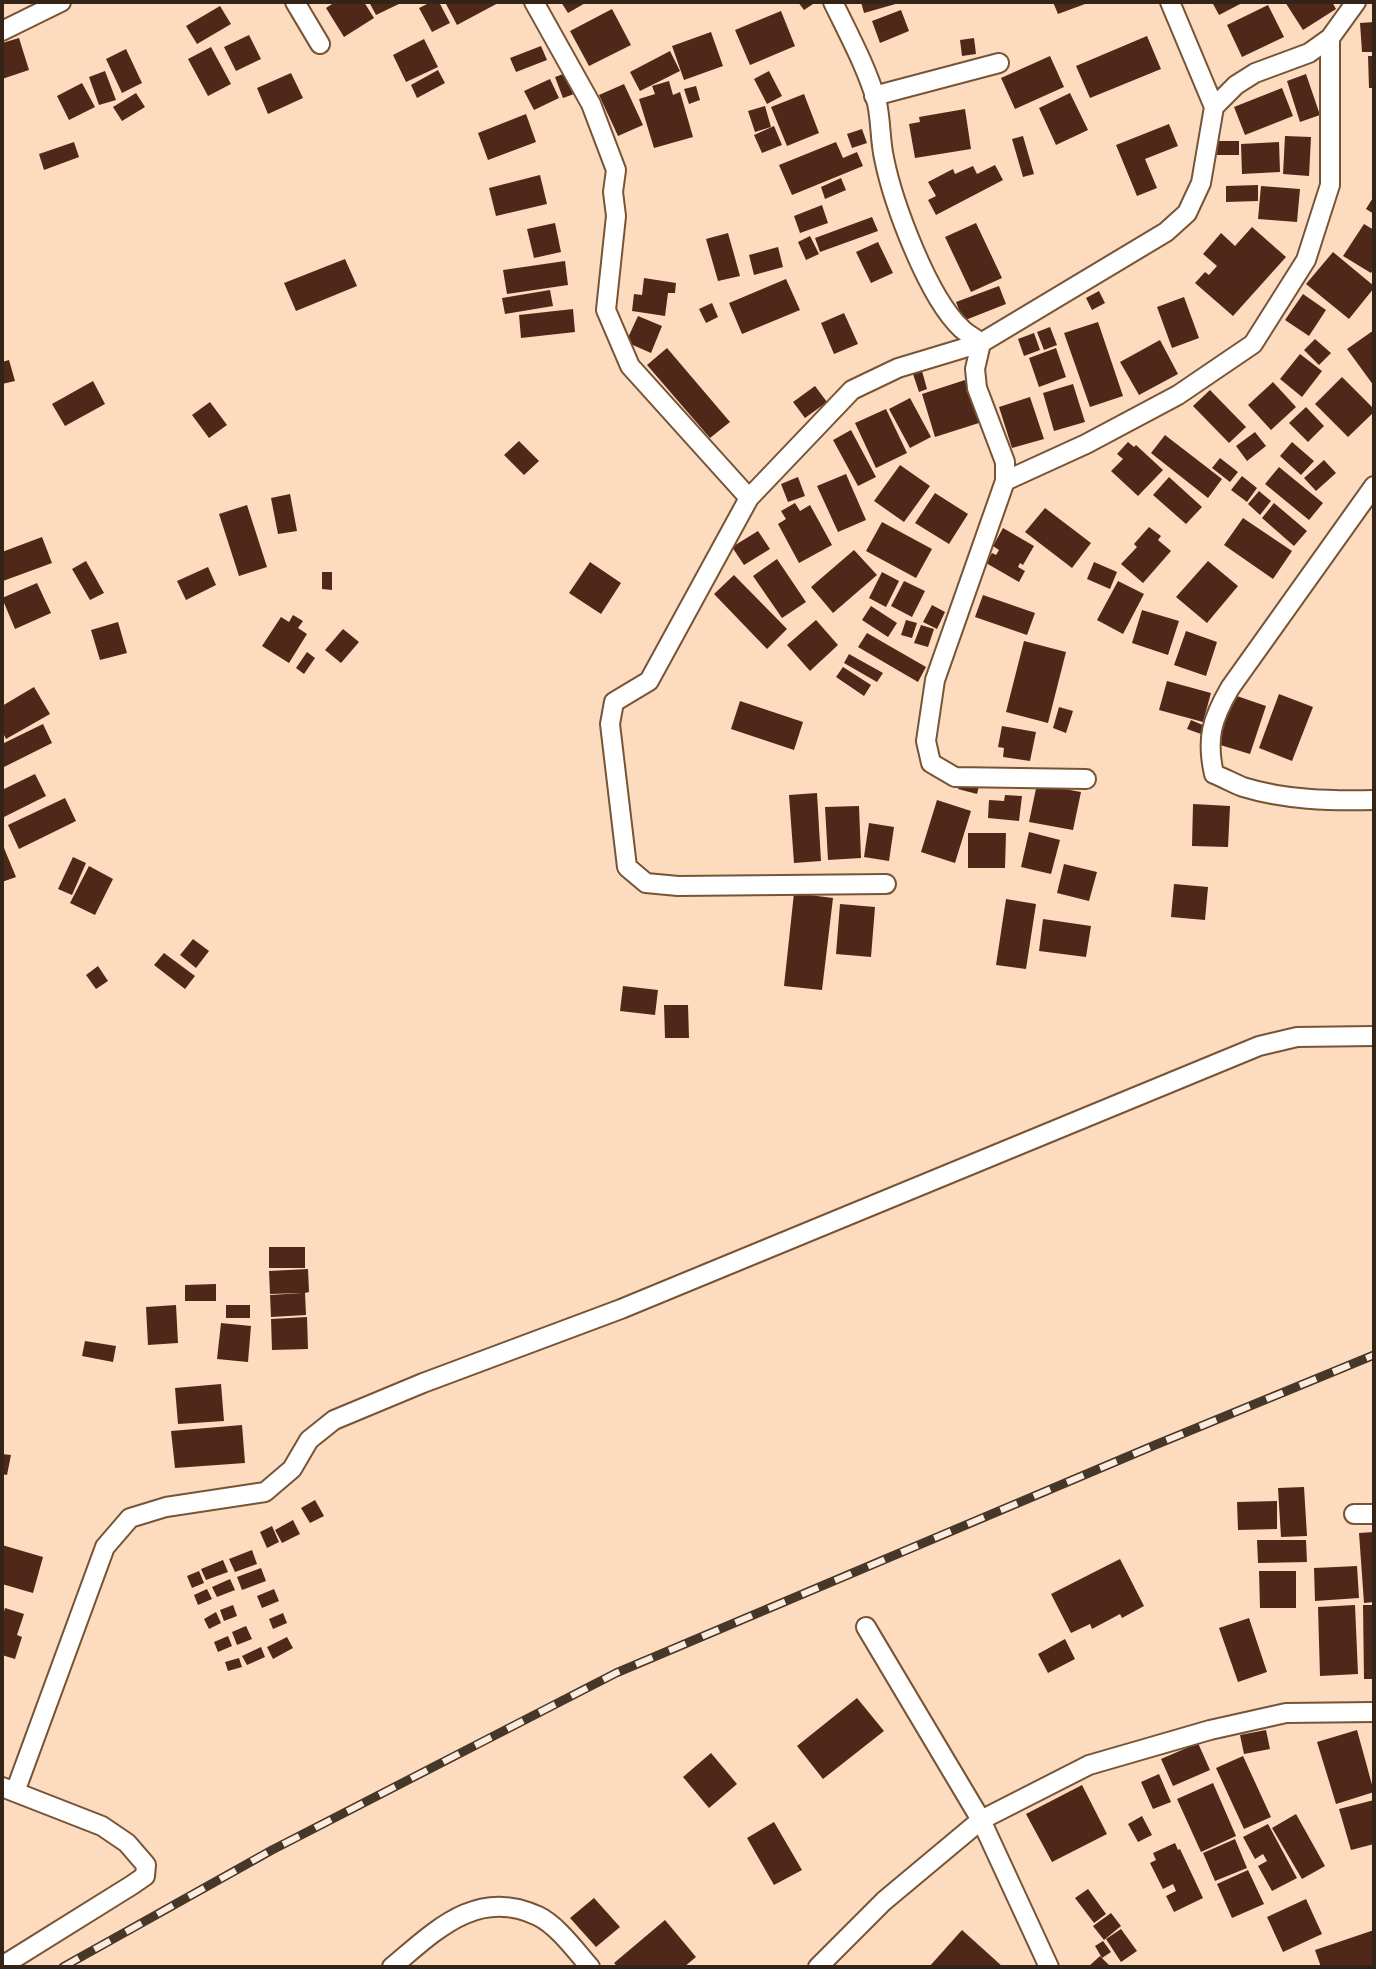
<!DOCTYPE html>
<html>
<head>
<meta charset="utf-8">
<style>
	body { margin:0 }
	#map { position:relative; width:1376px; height:1969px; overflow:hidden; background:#fcdbbf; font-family:"Alegreya Sans",sans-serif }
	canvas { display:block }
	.frame { position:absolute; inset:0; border:4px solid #332417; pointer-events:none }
</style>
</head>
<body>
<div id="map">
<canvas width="1376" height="1969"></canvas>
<div class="frame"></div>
</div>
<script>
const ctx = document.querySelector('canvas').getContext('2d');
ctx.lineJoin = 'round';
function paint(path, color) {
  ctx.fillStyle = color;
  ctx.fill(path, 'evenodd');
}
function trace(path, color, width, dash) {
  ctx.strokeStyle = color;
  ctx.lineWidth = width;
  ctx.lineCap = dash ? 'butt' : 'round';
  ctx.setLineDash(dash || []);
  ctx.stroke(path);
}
const building = new Path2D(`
	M335,2h29l10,16 -30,19 -18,-29z
	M369,2h34l-27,13z
	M431,2h8l11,21 -18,9 -13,-24z
	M445,2h55l-43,23z
	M561,2h26l-19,11z
	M798,2h18l-12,8z
	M861,2h38v1l-35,10z
	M1053,2h32v2l-27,10z
	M1212,2h32l-25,13z
	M1285,2h47l4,7 -33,21z
	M1268,5l16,32 -42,20 -15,-32z
	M220,6l11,18 -34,20 -11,-18z
	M612,9l19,36 -42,21 -19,-35z
	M901,10l8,21 -29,12 -8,-22z
	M781,11l14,35 -45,19 -15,-35z
	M1374,22v30h-12l-2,-29z
	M711,32l12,34 -39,14 -12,-34z
	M249,35l12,24 -25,12 -12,-24z
	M1147,36l14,33 -71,29 -14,-32z
	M19,38l10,32 -27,9v-36z
	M974,38l2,16 -14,2 -2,-16z
	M424,39l14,28 -32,15 -13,-27z
	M541,46l6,14 -31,12 -6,-14z
	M211,47l20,37 -23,12 -20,-37z
	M126,49l16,34 -20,10 -16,-34z
	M670,51l10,20 -40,20 -10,-19z
	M1050,56l14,31 -49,22 -14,-31z
	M1368,56h6v32h-5z
	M438,70l7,13 -28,15 -6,-13z
	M105,71l11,29 -17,5 -10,-28z
	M769,71l13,25 -15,8 -13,-25z
	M291,73l12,25 -35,16 -11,-26z
	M566,73l8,21 -11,4 -8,-21z
	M1306,74l14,41 -20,7 -13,-41z
	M550,79l9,19 -25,12 -10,-19z
	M669,81l4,14 7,-3 13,45 -39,11 -15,-49 16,-5 -3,-8z
	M82,83l13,24 -26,13 -12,-24z
	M624,84l19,41 -25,11 -19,-41z
	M696,86l4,14 -11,4 -5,-15z
	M1282,88l11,28 -48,19 -11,-28z
	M136,93l9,14 -23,14 -9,-14z
	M1070,93l18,37 -32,15 -17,-37z
	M804,94l15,39 -32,13 -16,-39z
	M765,106l6,21 -16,5 -7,-21z
	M965,109l6,40 -56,9 -6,-34 11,-2 -1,-5z
	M526,114l10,28 -48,18 -10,-27z
	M1169,124l9,22 -33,13 12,29 -20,8 -21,-51z
	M774,126l8,19 -20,8 -8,-18z
	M862,129l5,14 -15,5 -5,-14z
	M1023,136l11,38 -11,3 -11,-38z
	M1285,136l26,1 -2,39 -26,-2z
	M1217,141h22v14h-22z
	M74,142l5,15 -35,13 -5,-16z
	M836,142l7,16 14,-6 6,14 -71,29 -13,-30z
	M1279,142l1,30 -38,2 -1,-30z
	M995,165l8,15 -67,35 -8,-15 8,-4 -8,-14 25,-13 2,5 18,-8 4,8z
	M540,175l7,29 -51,12 -7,-28z
	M841,178l5,12 -21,9 -4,-12z
	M1258,185v16l-32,1v-16z
	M1261,186l39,3 -3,33 -39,-3z
	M1374,196v18l-8,-5z
	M822,205l6,18 -28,10 -6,-17z
	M872,217l6,14 -58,21 -5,-14z
	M555,223l6,29 -27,6 -7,-29z
	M976,223l26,55 -31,14 -26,-55z
	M1364,224l10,6v38l-3,5 -28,-17z
	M1252,227l34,30 -53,59 -38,-33 10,-11 4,3 8,-9 -14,-12 18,-21 14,13z
	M728,233l12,43 -22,5 -12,-42z
	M810,236l9,18 -13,6 -8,-18z
	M878,242l15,31 -22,10 -15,-31z
	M778,247l5,20 -29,8 -5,-20z
	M1333,252l41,34v2l-25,31 -43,-35z
	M345,259l12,27 -61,25 -12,-28z
	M565,261l3,24 -61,9 -4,-24z
	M644,278l32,5 -1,10h-7l-3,23 -33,-5 2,-17 8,1z
	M786,279l14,31 -58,24 -13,-31z
	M999,286l7,18 -43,17 -7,-19z
	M550,290l3,16 -48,8 -3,-16z
	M1099,291l6,12 -13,7 -6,-12z
	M1303,294l23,16 -17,26 -24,-16z
	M1184,297l15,41 -27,10 -15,-41z
	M712,303l6,14 -12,6 -7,-14z
	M573,309l2,23 -54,6 -2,-23z
	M844,313l14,31 -24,10 -13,-31z
	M638,316l24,10 -11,27 -25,-11z
	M1098,322l25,74 -33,11 -26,-74z
	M1050,327l7,18 -13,5 -7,-18z
	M1374,330v56l-27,-37z
	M1034,333l6,17 -16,6 -6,-17z
	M1315,339l16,14 -12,12 -15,-15z
	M1160,340l18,34 -39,21 -19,-33z
	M667,348l63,74 -20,16 -63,-73z
	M1056,348l10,29 -27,10 -10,-29z
	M1300,354l22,17 -20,26 -22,-18z
	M9,360l6,21 -13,3v-22z
	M922,371l5,18 -8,3 -6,-18z
	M1342,377l32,32v3l-26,25 -33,-33z
	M965,380l14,43 -44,14 -13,-43z
	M93,381l12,23 -40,22 -13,-22z
	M1273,382l23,25 -25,23 -23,-25z
	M1073,384l12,38 -31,9 -11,-38z
	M815,386l12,16 -22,16 -12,-16z
	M1210,390l36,37 -17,16 -36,-37z
	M1030,397l14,42 -32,9 -13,-41z
	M910,398l21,39 -21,11 -21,-39z
	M210,402l17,23 -18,13 -17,-23z
	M1306,407l18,19 -16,16 -19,-19z
	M886,409l21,44 -31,15 -21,-45z
	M851,430l25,47 -18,9 -25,-46z
	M1255,432l11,14 -19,15 -11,-15z
	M1165,435l57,44 -14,19 -57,-45z
	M519,441l20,20 -15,14 -20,-20z
	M1128,442l6,5 2,-2 27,25 -25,26 -27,-25 12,-12 -6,-5z
	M1292,442l22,19 -13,14 -21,-19z
	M1220,458l18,14 -8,10 -18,-14z
	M1324,460l12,13 -20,18 -12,-13z
	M900,465l30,21 -26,36 -30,-21z
	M1279,467l44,36 -14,17 -44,-36z
	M846,474l20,46 -28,12 -21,-46z
	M1242,476l15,12 -10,14 -16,-12z
	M798,477l7,19 -17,6 -7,-18z
	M1169,477l33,30 -16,17 -33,-29z
	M1259,491l12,10 -11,14 -12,-11z
	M935,493l33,21 -19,30 -34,-21z
	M290,494l7,37 -19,3 -7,-36z
	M795,503l5,8 10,-6 22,40 -33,18 -21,-39 8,-5 -5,-8z
	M1274,503l33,28 -13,15 -32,-28z
	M247,505l20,62 -28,9 -20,-62z
	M1045,508l46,35 -19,25 -47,-36z
	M1243,518l49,33 -19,28 -49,-34z
	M882,522l50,27 -16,29 -50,-27z
	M1149,527l12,9 -3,4 13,11 -28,32 -22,-19 16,-17 -3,-3z
	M1003,528l31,18 -11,19 -3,-2 -2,4 7,4 -6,11 -33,-19 6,-10 4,2 3,-5 -6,-4z
	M758,531l12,18 -26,16 -12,-18z
	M42,537l10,26 -49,18 -1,-29z
	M854,550l23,25 -44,38 -22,-26z
	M777,559l29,43 -24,16 -29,-42z
	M86,561l18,32 -14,7 -18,-31z
	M1208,561l30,25 -31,37 -31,-26z
	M590,562l31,21 -20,31 -32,-21z
	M1094,562l23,10 -7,17 -23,-10z
	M208,567l8,18 -30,15 -9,-19z
	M322,572h10v18l-10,-1z
	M882,572l17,9 -13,26 -17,-9z
	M734,575l53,54 -20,20 -53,-55z
	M904,581l21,10 -13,26 -21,-11z
	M1118,581l26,13 -21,40 -26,-14z
	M37,583l14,30 -36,16 -13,-31z
	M983,595l52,18 -8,22 -52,-18z
	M932,605l13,7 -8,17 -14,-7z
	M871,606l26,17 -9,14 -26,-17z
	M1142,610l37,11 -11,34 -36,-12z
	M293,615l10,6 -5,7 9,6 -18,29 -27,-17 19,-29 8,5z
	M816,620l22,25 -28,26 -23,-26z
	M906,620l11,3 -5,15 -11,-3z
	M118,622l9,31 -27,7 -9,-30z
	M921,625l13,4 -6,18 -14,-4z
	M343,629l16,13 -18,21 -16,-13z
	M1186,631l31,11 -11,34 -32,-11z
	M867,633l59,34 -8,15 -60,-35z
	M1024,641l42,11 -18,71 -42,-11z
	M307,652l8,6 -11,16 -8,-6z
	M849,654l34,19 -6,9 -33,-19z
	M843,667l28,18 -7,11 -28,-19z
	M1167,681l44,12 -8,29 -44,-12z
	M34,687l16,27 -44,25 -4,-8v-25z
	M1279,694l34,13 -21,54 -33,-13z
	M1234,695l32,11 -16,48 -33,-10z
	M740,701l63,21 -9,28 -63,-21z
	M1059,707l14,4 -7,22 -13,-5z
	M1191,720l14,6 -4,8 -14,-5z
	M43,724l9,19 -50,25v-24z
	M1002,726l34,6 -6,29 -27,-4 1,-9 -6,-1z
	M35,774l11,22 -44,22v-28z
	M961,780l18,6 -2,8 -19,-5z
	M1037,784l44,8 -8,38 -44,-8z
	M817,793l4,68 -27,2 -5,-68z
	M1005,795l17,1 -3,25 -31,-3 1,-18 15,1z
	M65,798l11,23 -57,28 -11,-24z
	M937,800l34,11 -16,52 -34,-11z
	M1193,804l37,2 -2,41 -36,-1z
	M859,806l2,52 -33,2 -3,-53z
	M869,823l25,4 -5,34 -25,-4z
	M1029,832l31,8 -9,34 -30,-7z
	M968,833h38l-1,35h-37z
	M4,848l12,29 -14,5v-33z
	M73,857l13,6 -14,32 -14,-6z
	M1064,864l33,8 -8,29 -32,-8z
	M89,866l24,13 -18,36 -25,-12z
	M1174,884l34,3 -3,33 -34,-3z
	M794,893l39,5 -11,92 -38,-4z
	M1006,899l30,5 -10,65 -30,-4z
	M840,904l35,3 -4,50 -35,-3z
	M1043,919l48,7 -5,31 -47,-6z
	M193,939l16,12 -13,17 -16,-13z
	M164,953l31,23 -10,13 -31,-24z
	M98,966l10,15 -12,8 -10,-14z
	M623,986l35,4 -3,25 -35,-4z
	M664,1005h24l1,33h-24z
	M269,1247h36v21h-36z
	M308,1269l1,23 -4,1 1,22 -35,2 -1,-22 32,-2 -32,1 -1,-23z
	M216,1284v17h-31v-16z
	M176,1305l2,38 -30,2 -2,-38z
	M226,1305h24v13h-24z
	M307,1317l1,32 -36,1 -1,-31z
	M221,1323l30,3 -3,36 -31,-3z
	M85,1341l31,5 -3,16 -31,-6z
	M221,1384l3,37 -46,3 -3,-36z
	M242,1425l3,38 -70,5 -4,-37z
	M2,1454l9,1 -4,20 -5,-1z
	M1304,1487l3,49 -26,1 -3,-49z
	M315,1500l9,16 -14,7 -9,-15z
	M1277,1501v28l-39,1 -1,-28z
	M293,1520l7,14 -18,9 -7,-13z
	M272,1526l7,16 -12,6 -7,-16z
	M1374,1532v70l-10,1 -5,-70z
	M1257,1540h49l1,22 -49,1z
	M2,1545l41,12 -10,36 -31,-9z
	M252,1550l5,14 -22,8 -6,-13z
	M1120,1559l24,47 -22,12 -2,-4 -28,15 -2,-5 -19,9 -20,-39z
	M223,1560l5,12 -22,8 -5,-11z
	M1357,1566l2,32 -44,3 -1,-33z
	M261,1568l5,13 -24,9 -5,-13z
	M199,1571l5,12 -12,5 -5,-12z
	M1259,1571h37v37h-36z
	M230,1579l5,11 -18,7 -5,-10z
	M207,1589l5,10 -14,6 -4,-10z
	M274,1589l5,12 -17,7 -5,-12z
	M233,1605l4,11 -13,5 -4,-11z
	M1355,1605l3,69 -38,2 -2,-69z
	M1363,1605h11v74h-10z
	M5,1608l19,6 -7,21 5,2 -7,22 -13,-4v-36z
	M216,1612l5,11 -12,6 -5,-10z
	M283,1613l4,10 -14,6 -4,-10z
	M1249,1618l18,54 -29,10 -19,-54z
	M246,1626l6,13 -15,6 -5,-13z
	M228,1636l4,10 -14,6 -4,-10z
	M287,1637l6,11 -20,11 -6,-12z
	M1065,1639l10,20 -27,14 -10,-19z
	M261,1647l4,10 -18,8 -5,-9z
	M239,1658l3,9 -14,4 -3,-9z
	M857,1698l27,33 -61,48 -26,-33z
	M1266,1730l4,19 -26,5 -4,-19z
	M1357,1730l17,62 -38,12 -19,-62z
	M1198,1743l12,27 -37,16 -12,-27z
	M711,1753l26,31 -28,24 -26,-31z
	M1243,1756l28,61 -27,12 -28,-61z
	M1159,1774l12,28 -18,7 -12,-27z
	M1213,1783l23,53 -35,16 -24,-53z
	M1082,1785l25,49 -55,28 -26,-48z
	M1374,1800v44l-23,6 -12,-41z
	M1296,1814l29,52 -23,13 -30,-51z
	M1142,1816l10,19 -14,7 -10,-18z
	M774,1822l28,48 -28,15 -27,-47z
	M1268,1824l29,54 -25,13 -14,-25 9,-5 -4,-7 -8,5 -12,-22z
	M1235,1839l12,29 -32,13 -12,-28z
	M1175,1843l3,7 2,-1 23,49 -29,14 -8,-16 10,-5 -3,-7 -10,5 -13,-26 6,-3 -3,-7z
	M1248,1870l16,34 -32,14 -15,-34z
	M1088,1889l18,25 -12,9 -19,-25z
	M594,1898l26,29 -24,20 -26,-29z
	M1306,1899l16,35 -39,18 -16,-35z
	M1111,1913l10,13 -17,14 -11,-14z
	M665,1920l31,37 -12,10h-66l-4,-4z
	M1121,1929l16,22 -16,11 -15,-23z
	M962,1930l41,37h-74z
	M1374,1930v37h-53l-6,-17z
	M1103,1941l8,11 -9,6 -7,-12z
	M1100,1956l11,11h-23z`);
const street = new Path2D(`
	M295,2l25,42
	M534,2l57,102 25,66 -3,22 3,24 -10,94 24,56 119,132 103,-108 46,-22 83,-25 185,-111 21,-19 14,-30 13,-76 -44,-105
	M833,2c16,33 34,66 44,101 4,18 3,37 7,55 9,45 44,140 78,171 5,5 13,9 19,14
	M2,31l59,-29
	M874,96l125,-33
	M1214,107l22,-22 19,-12 54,-20 21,-15 26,-36
	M981,343l-6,26 2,19 28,74v19l-70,199 -9,61 5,22 24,14 131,2
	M1005,481l81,-37 92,-49 75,-51 53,-84 24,-75v-147
	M1374,486l-144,202c-18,31 -24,50 -16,86 10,4 19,9 29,13 42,13 87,14 131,13
	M749,498l-100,183 -35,21 -4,22 17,143 19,16 32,3 208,-2
	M1354,1514h20
	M866,1627l115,193 68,147
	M2,1787l100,39 25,17 19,22 -1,11 -13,9 -130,81
	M15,1792l90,-245 25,-29 36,-11 99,-15 27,-23 17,-29 25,-20 89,-37 198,-74 638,-263 38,-9 77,-1
	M392,1967c43,-36 85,-80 146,-51 19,9 38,35 52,51
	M818,1967l66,-66 97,-81 108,-55 121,-35 76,-17 88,-1`);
const rail = new Path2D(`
	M63,1967l209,-117 344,-177 539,-228 219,-90`);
paint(building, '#502819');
trace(street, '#775435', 22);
trace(street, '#fff', 18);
trace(rail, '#473728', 9);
trace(rail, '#fdebde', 6, [18]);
</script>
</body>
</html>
